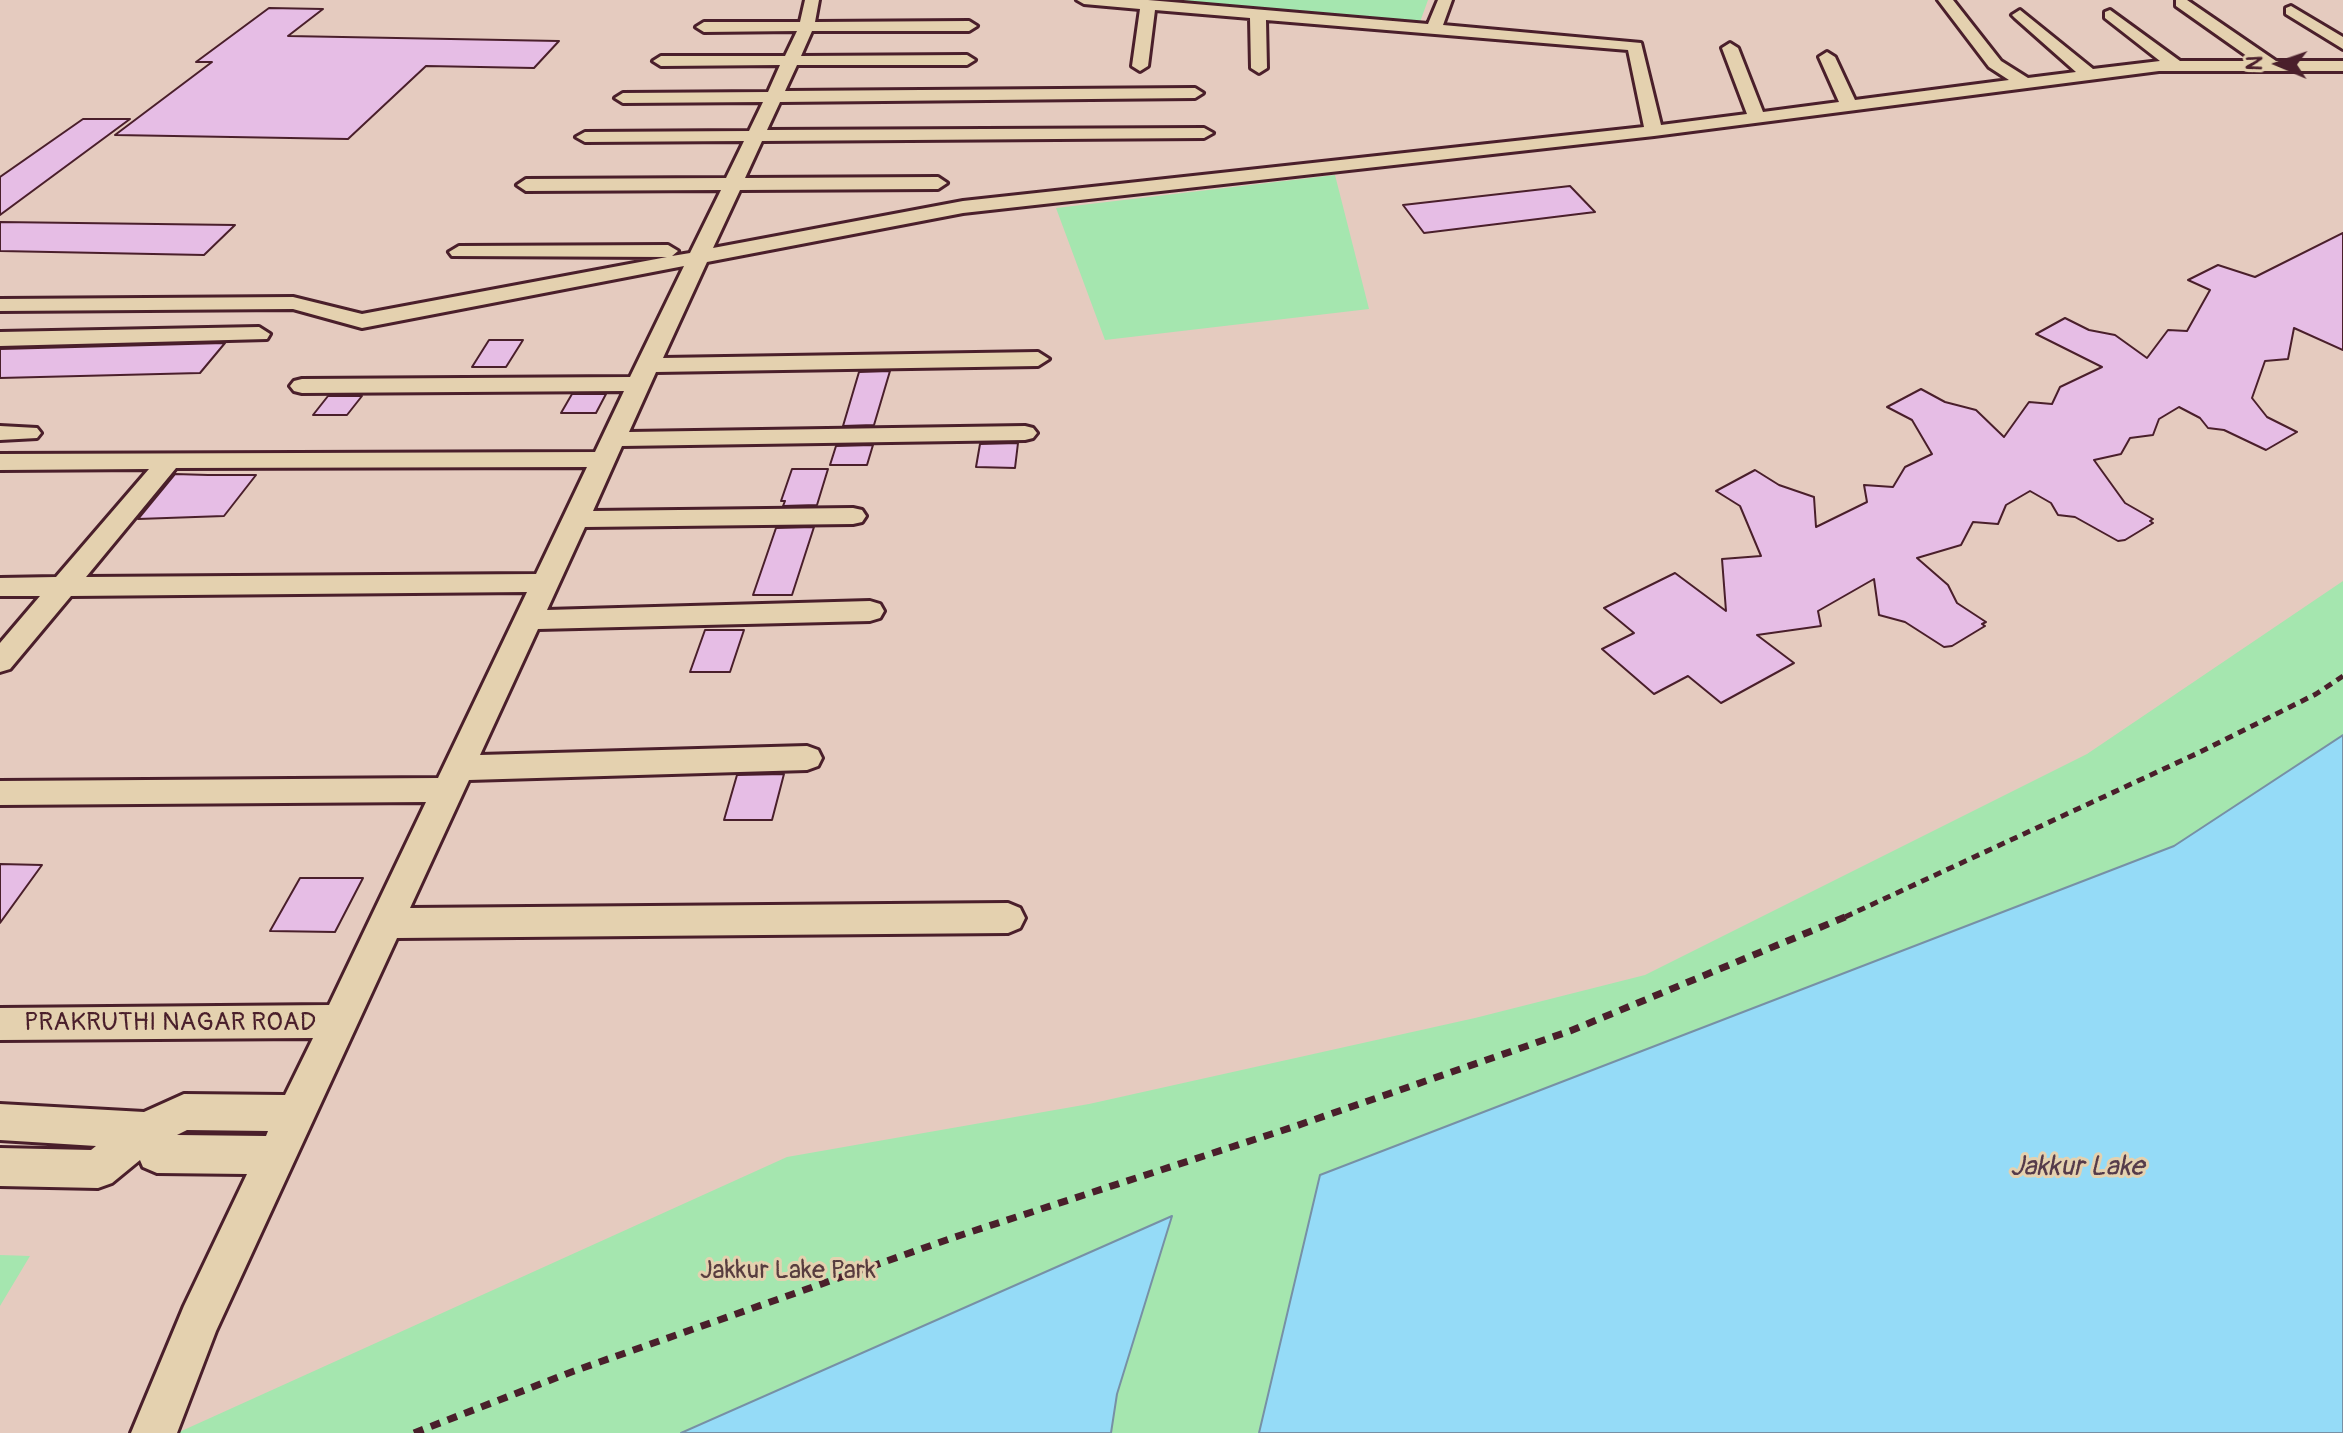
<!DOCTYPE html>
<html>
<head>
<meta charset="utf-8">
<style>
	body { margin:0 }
	#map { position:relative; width:2343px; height:1433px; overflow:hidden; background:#e5cbbf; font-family:Pangolin,sans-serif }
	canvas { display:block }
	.north { position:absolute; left:2239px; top:24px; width:80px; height:80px; -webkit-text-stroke:6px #e4d1af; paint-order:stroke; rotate:272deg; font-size:22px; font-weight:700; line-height:32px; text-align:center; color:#4a1f2b }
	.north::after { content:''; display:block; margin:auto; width:28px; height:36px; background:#4a1f2b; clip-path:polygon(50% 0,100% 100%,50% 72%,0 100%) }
</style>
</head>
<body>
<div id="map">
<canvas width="2343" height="1433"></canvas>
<div class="north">N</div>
</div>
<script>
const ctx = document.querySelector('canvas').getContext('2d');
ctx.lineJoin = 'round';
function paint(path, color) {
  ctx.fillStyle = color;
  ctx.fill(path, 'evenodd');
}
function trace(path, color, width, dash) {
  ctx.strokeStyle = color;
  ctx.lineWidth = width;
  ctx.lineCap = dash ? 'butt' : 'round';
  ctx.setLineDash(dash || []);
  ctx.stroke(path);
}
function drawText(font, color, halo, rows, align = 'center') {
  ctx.font = font + ' Pangolin,sans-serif';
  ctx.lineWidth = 6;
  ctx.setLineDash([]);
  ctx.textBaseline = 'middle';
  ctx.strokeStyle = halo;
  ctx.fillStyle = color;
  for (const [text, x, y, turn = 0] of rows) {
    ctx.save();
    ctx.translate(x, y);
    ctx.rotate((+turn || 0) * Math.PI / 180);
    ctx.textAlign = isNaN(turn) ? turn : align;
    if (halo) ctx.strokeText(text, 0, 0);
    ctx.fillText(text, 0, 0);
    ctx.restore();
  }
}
const green = new Path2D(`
	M1157,0h271l-8,22z
	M1335,175l34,134 -264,31 -49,-132z
	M2343,581v154l-169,111 -854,329 -61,258h-148l6,-39 54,-177 -491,216h-503l610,-276 302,-53 386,-86 170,-43 442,-221z
	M0,1255l30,1 -30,50z`);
const water = new Path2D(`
	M2343,735v698h-1084l61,-258 854,-329z
	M1172,1216l-55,178 -6,39h-430z`);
const building = new Path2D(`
	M269,8l54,1 -35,27 271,5 -25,27 -108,-2 -78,73 -233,-4 97,-73h-16z
	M83,119h47l-130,96v-38z
	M1570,186l25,26 -171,21 -21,-28z
	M0,222l235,3 -31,30 -204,-4z
	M2343,233v117l-49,-22 -6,31 -23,2 -13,37 15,19 30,15 -31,18 -42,-20 -16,-2 -8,-10 -21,-11 -20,12 -6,16 -23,3 -9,16 -27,6 31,43 28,16 -3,2 3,2 -28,17 -7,1 -43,-24 -17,-2 -7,-12 -21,-12 -24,14 -8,19 -25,-2 -12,23 -44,13 31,27 9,18 29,19 -4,2 3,2 -33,20 -8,1 -39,-25 -26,-7 -5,-36 -56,32 3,15 -64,9 37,28 -73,40 -33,-27 -34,18 -52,-45 32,-16 -30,-25 71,-35 51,38 -4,-52 39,-3 -21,-50 -24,-15 39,-21 24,15 35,12 2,30 51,-25 -3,-17 29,2 12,-20 27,-13 -20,-34 -25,-13 34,-18 24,13 31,8 28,27 25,-35 23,2 8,-17 42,-20 -66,-33 29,-16 24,12 26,5 32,23 21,-28 19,1 23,-41 -22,-10 30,-15 37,12z
	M489,340h34l-17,27h-34z
	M225,343l-25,30 -200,5v-29z
	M890,371l-16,54 -31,1 16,-54z
	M572,394h34l-10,19h-35z
	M328,396h34l-15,19h-34z
	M1018,443l-3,25 -39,-1 4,-23z
	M873,445l-6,20h-37l6,-19z
	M792,469h36l-11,36 -34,1 2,-5h-4z
	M175,474l33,1h48l-32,41 -86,3z
	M814,527l-22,68h-39l23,-67z
	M705,630h39l-14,42h-40z
	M784,774l-12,46h-48l13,-45z
	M0,864l42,1 -42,58z
	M300,878h63l-28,54 -65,-1z`);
const pathFar1 = new Path2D(`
	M1845,917l353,-164 118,-59 27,-18`);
const path = new Path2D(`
	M414,1433l160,-62 381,-134 338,-110 277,-96 280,-116`);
const minor = new Path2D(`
	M805,0h14l-4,22 154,-1 8,5 -8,5h-157l-11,25 166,-1 8,5 -8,5h-170l-12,26 410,-3 8,5 -8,5 -415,4 -13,28 437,-2 9,5 -9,5 -442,3 -17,37 193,-1 9,6 -9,6 -198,1 -27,58 250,-47 681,-74 -16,-77 -362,-30 1,48 -8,5 -8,-5 -1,-50 -95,-8 -7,56 -8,5 -8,-5 8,-57 -56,-5 -7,-4h71l280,24 10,-24h14l-9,25 198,18 20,82 86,-11 -25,-66 8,-5 8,5 25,64 76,-10 -20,-45 8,-5 8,5 20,43 154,-20 -20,-13 -51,-67h15l48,61 27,17 48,-6 -61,-54 -3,-3 8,-5 73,59 67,-8 -55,-43v-6l5,-2 70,51h74l-78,-55v-6h11l89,61h67v10h-184l-505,65 -691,77 -256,49 -44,96 375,-6 11,7 -11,7 -382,6 -27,60 396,-6 8,2 4,5 -4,5 -8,2 -403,6 -29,65 260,-3 9,2 4,6 -4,6 -9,2 -268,3 -38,83 323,-9 10,3 4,7 -4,7 -10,3 -332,8 -58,126 327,-9 11,4 4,8 -4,8 -11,4 -338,10 -59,128 598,-5 12,5 5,10 -5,10 -12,5 -611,5 -181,393 -39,102h-46l53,-127 63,-132 -90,-1 -14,-6 -3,-7 -28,23 -14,5 -98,-2v-38l91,2 5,-4 -96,-6v-36l144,8 40,-18 101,1 28,-57 -313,2v-32l329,-3 97,-203 -426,3v-24l438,-3 89,-186 -456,4 -61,73 -10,3v-29l40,-47h-40v-18l56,-1 93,-108 -149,1v-16l595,-2 29,-61 -322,2 -8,-2 -4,-5 4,-5 8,-2 328,-2 54,-111 -322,62 -69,-19 -293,2v-12l293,-2 69,17 305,-57 -215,-1 -3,-4 10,-6 209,-1 10,6 -6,5 18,-3 31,-63 -195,1 -9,-6 9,-6 200,-1 18,-37 -159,1 -9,-5 9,-5 164,-1 14,-29 -140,1 -8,-5 8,-5 145,-1 12,-27 -119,1 -8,-5 8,-5h124l12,-25 -93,1 -8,-5 8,-5h96zM587,467l-51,107 -450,3 90,-109zM187,1130l81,1 -2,5 -89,-1z
	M2291,6l52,31v12l-57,-35v-6z
	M259,327l11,7 -3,5 -267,7v-14z
	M0,426l37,2 4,5 -4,5 -37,2z`);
const nearStreetnames = [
	["PRAKRUTHI NAGAR ROAD",170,1023]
];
const nearParknames = [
	["Jakkur Lake Park",788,1271]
];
const nearWaternames = [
	["Jakkur Lake",2077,1168]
];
paint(green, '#a5e6af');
paint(water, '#95dbf7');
trace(water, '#7790a5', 2);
paint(building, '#e6bde5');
trace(building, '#4a1f2b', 2);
trace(minor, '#4a1f2b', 6);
trace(pathFar1, '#4a1f2b', 5, [8, 6]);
trace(path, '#4a1f2b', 7, [10, 8]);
paint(minor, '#e4d1af');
drawText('26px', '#4a1f2b', '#e4d1af', nearStreetnames);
drawText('26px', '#583d3f', '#e4d1af', nearParknames);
drawText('italic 28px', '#553b4a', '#e4d1af', nearWaternames);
</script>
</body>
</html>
